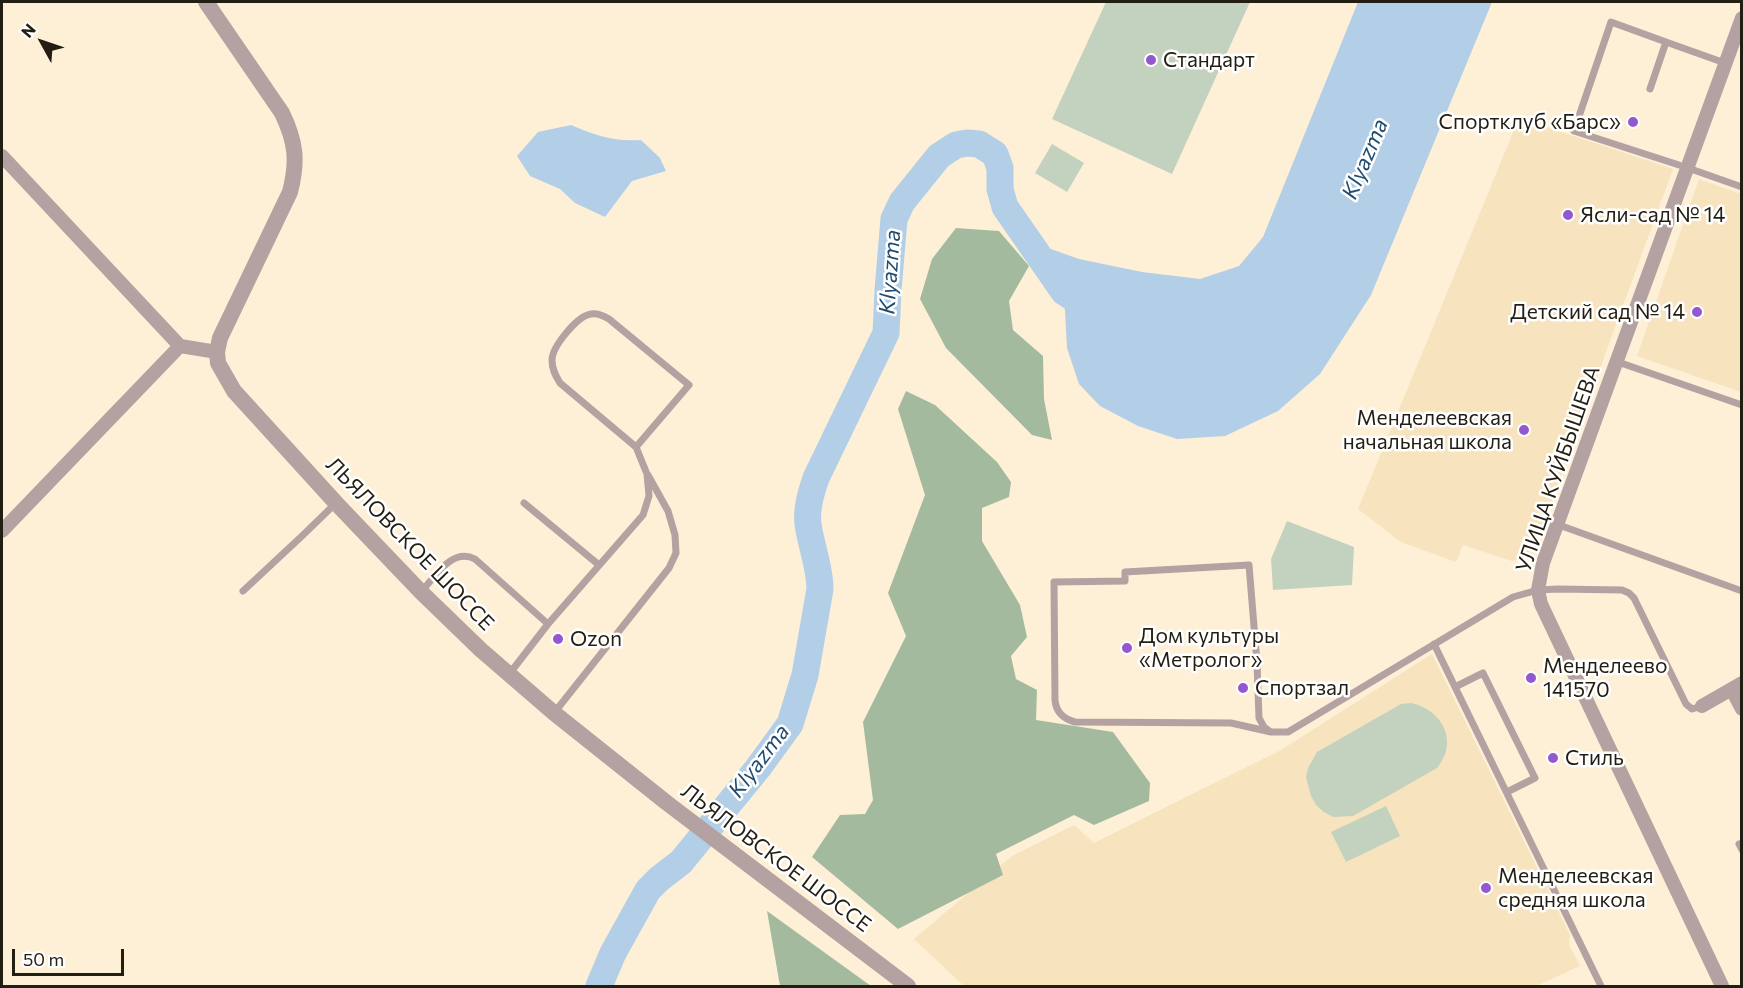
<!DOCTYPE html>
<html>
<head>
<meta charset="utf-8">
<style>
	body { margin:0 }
	#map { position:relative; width:1743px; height:988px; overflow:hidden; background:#fdf0d7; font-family:Commissioner,sans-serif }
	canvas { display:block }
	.frame { position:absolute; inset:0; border:3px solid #231e12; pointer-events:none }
	.north { position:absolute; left:12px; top:12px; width:60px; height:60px; -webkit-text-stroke:4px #fff; paint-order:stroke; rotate:310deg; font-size:16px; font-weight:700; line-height:24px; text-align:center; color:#231e12 }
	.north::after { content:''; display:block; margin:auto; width:21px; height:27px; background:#231e12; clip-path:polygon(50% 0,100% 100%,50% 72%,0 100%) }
	.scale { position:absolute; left:12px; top:949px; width:112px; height:27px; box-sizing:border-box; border:3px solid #231e12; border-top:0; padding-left:8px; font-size:18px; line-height:21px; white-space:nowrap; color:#231e12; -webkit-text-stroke:4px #fff; paint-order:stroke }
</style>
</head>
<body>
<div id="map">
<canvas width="1743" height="988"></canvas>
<div class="frame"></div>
<div class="north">N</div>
<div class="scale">50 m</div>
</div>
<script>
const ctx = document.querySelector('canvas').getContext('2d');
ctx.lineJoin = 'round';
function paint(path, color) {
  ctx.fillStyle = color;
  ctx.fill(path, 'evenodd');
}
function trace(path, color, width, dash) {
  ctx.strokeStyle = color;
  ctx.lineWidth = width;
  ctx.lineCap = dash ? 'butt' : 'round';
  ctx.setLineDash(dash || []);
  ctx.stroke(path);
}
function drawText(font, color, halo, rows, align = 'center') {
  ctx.font = font + ' Commissioner,sans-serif';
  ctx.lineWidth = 5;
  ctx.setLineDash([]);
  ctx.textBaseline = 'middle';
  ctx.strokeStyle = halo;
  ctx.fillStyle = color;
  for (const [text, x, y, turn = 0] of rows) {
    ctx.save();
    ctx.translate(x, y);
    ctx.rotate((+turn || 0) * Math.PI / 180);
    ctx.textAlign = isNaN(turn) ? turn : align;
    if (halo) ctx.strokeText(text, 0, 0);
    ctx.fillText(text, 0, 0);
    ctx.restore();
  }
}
const built = new Path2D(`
	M1519,118l154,51 -142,388 -19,4 -49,-16 -7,17 -55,-20 -43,-33z
	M1699,179l42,15v198l-104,-36z
	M1432,654l138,281 -1,10 11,21 -44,20h-572l-50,-47 98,-83 62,-31 20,18 187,-93z`);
const green = new Path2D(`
	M1106,2h144l-78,172 -120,-55z
	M1052,144l32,19 -17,29 -32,-19z
	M1287,521l67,26 -2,38 -79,5 -2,-31z
	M1411,703c32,7 48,39 26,65l-84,48 -20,1 -9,-5 -8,-7 -5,-9 -5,-19 2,-9 9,-16 84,-48z
	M1386,806l14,30 -54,26 -15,-30z`);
const forest = new Path2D(`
	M956,228l43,3 30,35 -20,35 4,29 30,26 1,43 8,41 -20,-5 -86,-87 -26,-49 12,-40z
	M906,391l29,14 62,57 14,20 -2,15 -27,11v33l38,64 7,32 -16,19 5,23 21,11 -1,30 77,12 37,51 -1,18 -55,24 -20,-10 -78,39 7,21 -105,54 -86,-72 28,-42 25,-1 8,-14 -10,-78 43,-86 -18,-43 37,-98 -27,-86z
	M767,911l104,75h-91z`);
const water = new Path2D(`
	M1358,2h134l-121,293 -51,79 -42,37 -53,25 -48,3 -39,-13 -38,-20 -21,-22 -12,-36 -3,-56 -33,-50 48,17 63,13 58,7 39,-13 24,-29z
	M571,125c24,10 42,17 70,15l19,18 6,13 -34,10 -27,36 -30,-14 -15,-14 -30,-13 -13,-20 21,-24z`);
const river = new Path2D(`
	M599,986l14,-33 35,-63 11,-11 22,-17 77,-94 32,-44 15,-49 15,-86c0,-22 -9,-43 -12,-65 -2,-15 3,-31 8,-46l70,-145 2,-43 6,-71 8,-17 37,-46 17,-11 11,-2 12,1 16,10 5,14v21l5,18 59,85 26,17`);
const service = new Path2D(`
	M1666,42l-55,-20 -37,109 105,34
	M1650,89l16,-47 59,21
	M1688,168l54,19
	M1618,362l124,43
	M524,503l75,62
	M1559,525l183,66
	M243,591l59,-55 34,-33
	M421,592c14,-15 31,-45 54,-33l73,65
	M1434,644l167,342
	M510,673l38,-49 95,-109 6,-19 -2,-22 -11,-27 -76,-64c-5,-8 -8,-14 -8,-23 0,-13 25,-44 39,-46 7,-1 13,2 18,5l80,66 -53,62
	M1455,687l28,-14 52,105 -28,14
	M554,713l115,-145 7,-15 -1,-18 -7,-24 -20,-36
	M1271,732l-40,-9 -156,-1c-11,-3 -19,-9 -20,-22l-1,-118 71,-1v-9l124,-7 8,98 2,55 5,9 7,5h17l225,-135 25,-7 20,-1 64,1 7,3 5,5 52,106 6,5 10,-3
	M1739,844l3,6`);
const minor = new Path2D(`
	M2,156l178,190 37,6
	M2,531l178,-185
	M1732,690l10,19
	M1702,706l40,-23
	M1722,986l-181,-382 -3,-14 5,-27 199,-545`);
const tertiary = new Path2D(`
	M206,2l76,111c14,29 16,48 8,79l-70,146 -3,14 1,11 16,28 102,112 85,89 60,58 73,63 113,90 241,183`);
const markers = [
	[1151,60,6,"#9357ce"],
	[1633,122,6,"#9357ce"],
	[1568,215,6,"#9357ce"],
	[1697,312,6,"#9357ce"],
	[1524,430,6,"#9357ce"],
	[558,639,6,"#9357ce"],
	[1127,648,6,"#9357ce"],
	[1531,678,6,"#9357ce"],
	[1243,688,6,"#9357ce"],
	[1553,758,6,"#9357ce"],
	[1486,888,6,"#9357ce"]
];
const poiNames = [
	["Стандарт",1163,60],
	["Спортклуб «Барс»",1621,122,"right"],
	["Ясли-сад № 14",1580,215],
	["Детский сад № 14",1685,312,"right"],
	["Менделеевская",1512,418,"right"],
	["начальная школа",1512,442,"right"],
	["Дом культуры",1139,636],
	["«Метролог»",1139,660],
	["Ozon",570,639],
	["Менделеево",1543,666],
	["141570",1543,690],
	["Спортзал",1255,688],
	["Стиль",1565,758],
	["Менделеевская",1498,876],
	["средняя школа",1498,900]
];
const streetNames = [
	["УЛИЦА КУЙБЫШЕВА",1558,469,-71],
	["ЛЬЯЛОВСКОЕ ШОССЕ",410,544,46],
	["ЛЬЯЛОВСКОЕ ШОССЕ",776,858,37]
];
const waterNames = [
	["Klyazma",1365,159,-67],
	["Klyazma",890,272,-86],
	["Klyazma",759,761,-53]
];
paint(built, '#f7e3bd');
paint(green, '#c3d2bf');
paint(forest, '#a4ba9e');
paint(water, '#b3cee7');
trace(river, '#b3cee7', 27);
trace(service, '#b3a2a1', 7);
trace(minor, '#b3a2a1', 14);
trace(tertiary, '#b3a2a1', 16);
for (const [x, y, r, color] of markers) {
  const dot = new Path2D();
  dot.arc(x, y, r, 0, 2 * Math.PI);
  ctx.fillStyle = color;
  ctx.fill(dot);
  trace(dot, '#fff', 2);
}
drawText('21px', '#231e12', '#fff', poiNames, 'left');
drawText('21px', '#231e12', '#fff', streetNames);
drawText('italic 22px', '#224c6f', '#fff', waterNames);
</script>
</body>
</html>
